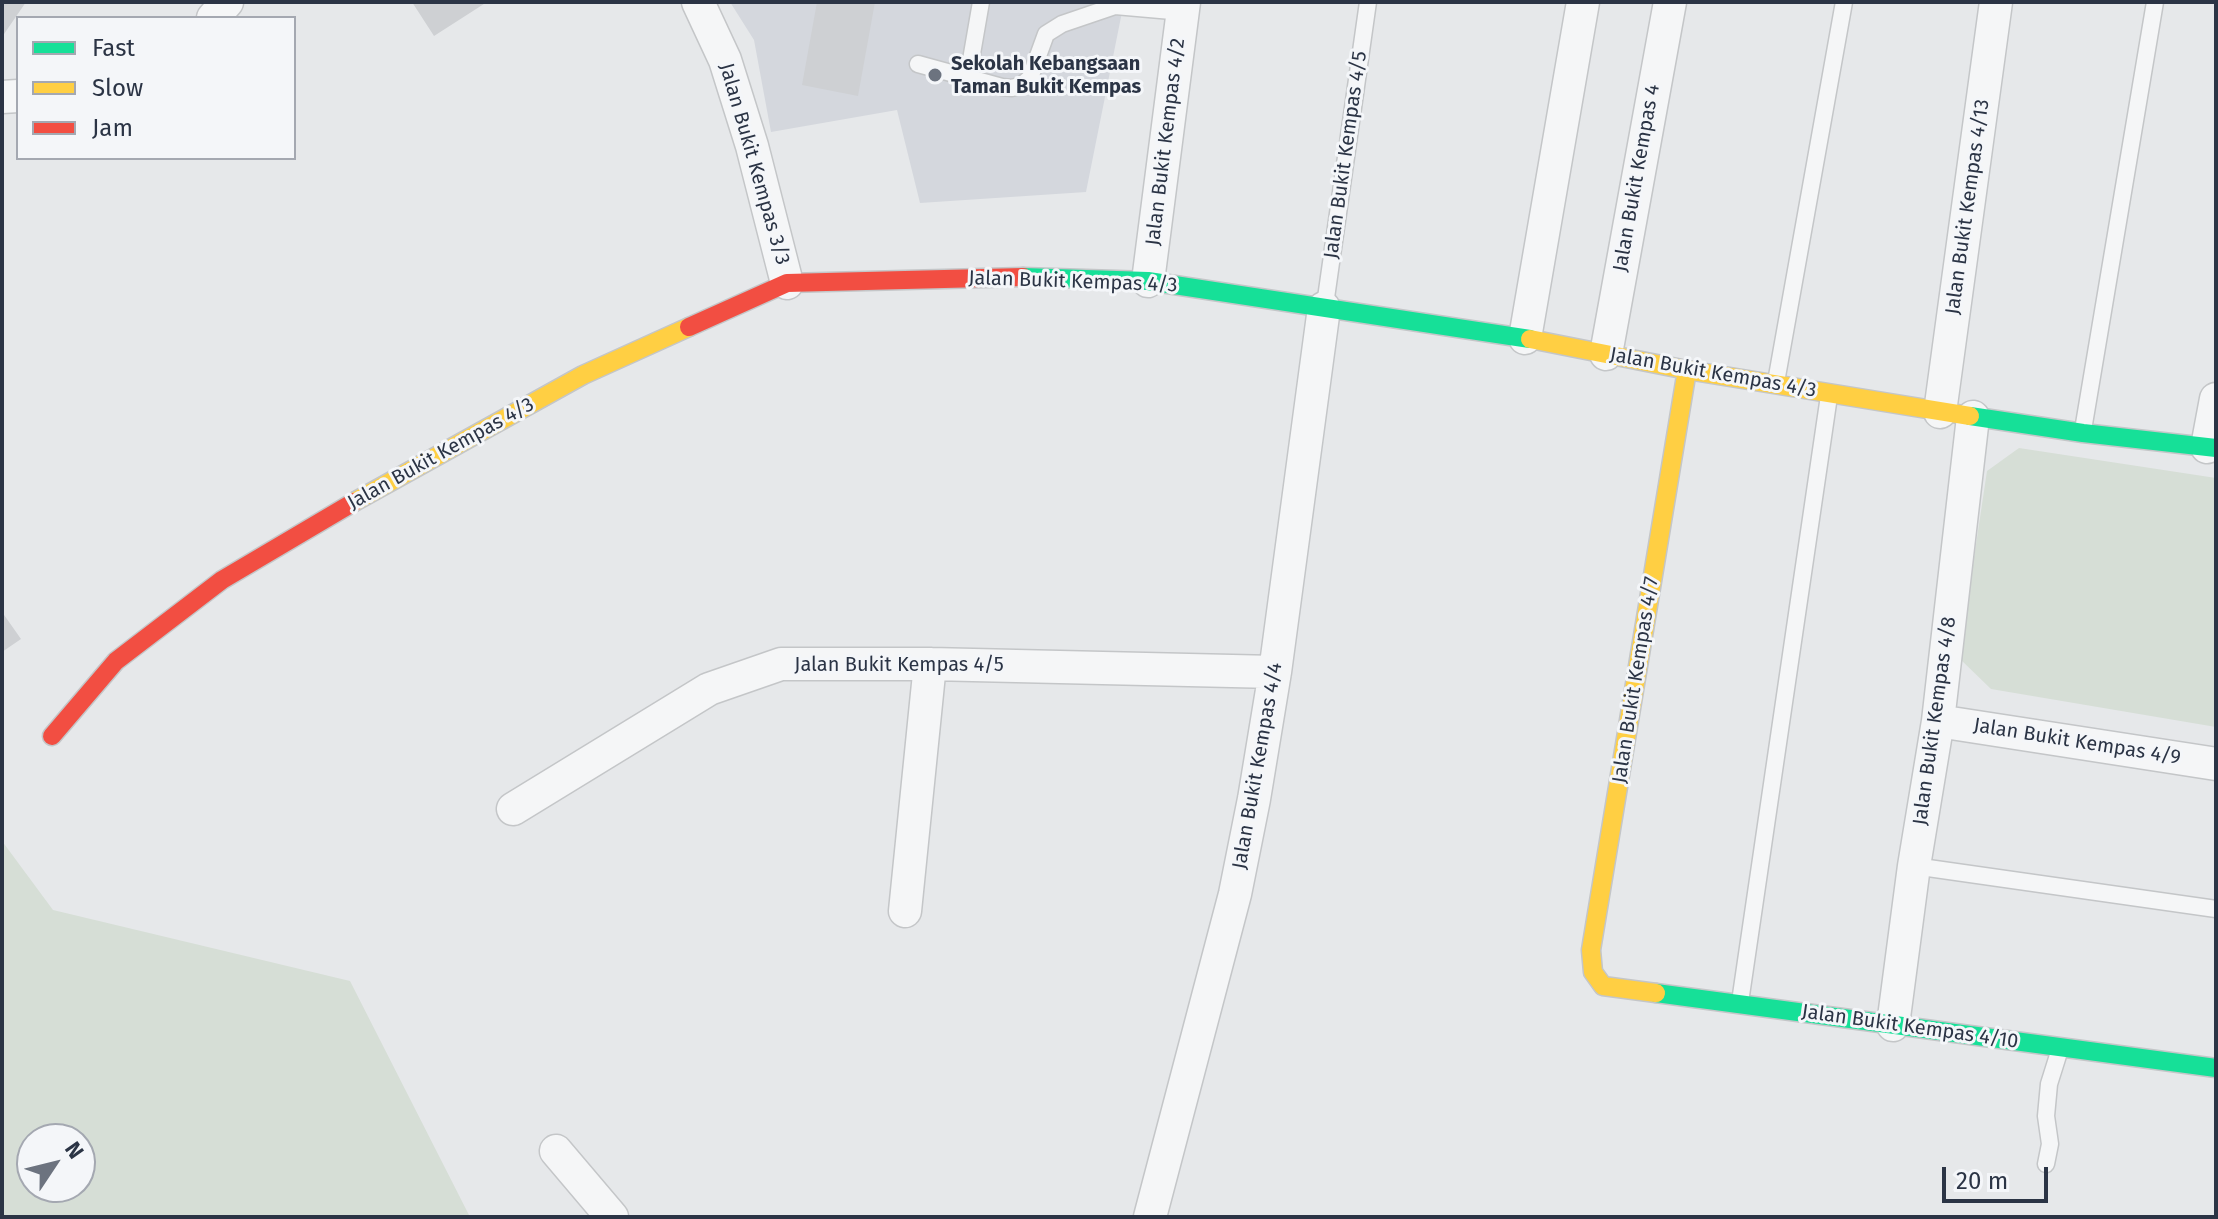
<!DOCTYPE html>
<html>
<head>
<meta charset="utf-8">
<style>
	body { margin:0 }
	#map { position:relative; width:2218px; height:1219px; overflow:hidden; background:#e6e8ea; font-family:"Fira Sans",sans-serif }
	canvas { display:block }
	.frame { position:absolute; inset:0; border:4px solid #2b3445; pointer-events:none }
	.legend { position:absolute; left:16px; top:16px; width:280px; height:144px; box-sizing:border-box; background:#f4f6f9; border:2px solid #a4a8b1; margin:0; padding:10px 14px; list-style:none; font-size:24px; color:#2b3445 }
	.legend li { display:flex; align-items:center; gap:16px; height:40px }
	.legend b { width:40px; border:2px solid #a4a8b1 }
	.north { position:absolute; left:16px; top:1123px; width:80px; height:80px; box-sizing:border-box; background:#f4f6f9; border:2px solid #a4a8b1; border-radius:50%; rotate:55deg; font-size:22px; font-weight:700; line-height:32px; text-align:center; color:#2b3445 }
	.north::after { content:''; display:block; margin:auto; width:28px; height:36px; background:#6c737f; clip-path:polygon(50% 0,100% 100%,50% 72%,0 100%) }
	.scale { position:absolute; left:1942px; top:1167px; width:106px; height:36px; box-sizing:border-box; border:4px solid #2b3445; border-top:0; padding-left:10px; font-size:24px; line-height:28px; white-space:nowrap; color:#2b3445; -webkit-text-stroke:6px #f4f6f9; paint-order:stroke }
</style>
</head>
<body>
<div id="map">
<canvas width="2218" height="1219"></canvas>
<div class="frame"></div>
<ul class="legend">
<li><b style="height:10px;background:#16e098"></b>Fast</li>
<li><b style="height:10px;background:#ffcf43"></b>Slow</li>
<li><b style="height:10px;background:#f24e42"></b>Jam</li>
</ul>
<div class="north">N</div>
<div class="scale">20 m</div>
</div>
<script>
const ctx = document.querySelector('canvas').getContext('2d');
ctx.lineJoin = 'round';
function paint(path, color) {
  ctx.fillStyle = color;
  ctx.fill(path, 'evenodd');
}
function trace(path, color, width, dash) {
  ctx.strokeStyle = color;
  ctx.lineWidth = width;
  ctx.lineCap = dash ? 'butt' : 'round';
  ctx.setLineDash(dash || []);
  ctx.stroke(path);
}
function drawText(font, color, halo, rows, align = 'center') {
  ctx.font = font + ' "Fira Sans",sans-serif';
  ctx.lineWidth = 6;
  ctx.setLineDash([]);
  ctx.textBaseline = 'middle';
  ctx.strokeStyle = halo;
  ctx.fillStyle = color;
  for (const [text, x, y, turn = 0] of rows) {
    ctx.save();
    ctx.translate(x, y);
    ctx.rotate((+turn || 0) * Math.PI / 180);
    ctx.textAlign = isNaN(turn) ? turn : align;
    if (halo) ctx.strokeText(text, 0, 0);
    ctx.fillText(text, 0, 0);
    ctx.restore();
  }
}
const built = new Path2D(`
	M730,2h394l-38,190 -166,11 -23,-93 -126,22 -17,-92z`);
const green = new Path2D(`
	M2019,448l197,30v249l-225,-38 -32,-31 28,-187z
	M2,841l51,69 297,71 120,236h-468zM32,1139h48v48h-48z`);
const building = new Path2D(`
	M2,2h24l-24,35z
	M412,2h75l-53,34z
	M817,2h58l-17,94 -56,-11z
	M2,612l19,27 -19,13z`);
const lane = new Path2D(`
	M918,64l84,23 10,1 10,-3 8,-7 16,-44 16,-10 53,-18 68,6
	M968,77l13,-75
	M1325,305l43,-303
	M1776,382l68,-380
	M2083,430l72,-428
	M1914,866l302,43
	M1740,1002l89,-606
	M2046,1164l4,-20 -4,-28 3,-32 11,-35`);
const street = new Path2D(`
	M698,2l27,58 27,86 35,137
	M213,18l14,-16
	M2,97l16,-1
	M1148,281l36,-279
	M1525,338l58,-336
	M1606,354l64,-352
	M1940,412l56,-410
	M2207,447l9,-48
	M1938,721l278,43
	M513,809l196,-120 72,-25h149l345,8
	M905,911l25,-247
	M1893,1025l21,-159 24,-145 35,-304
	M556,1151l56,66
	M1150,1217l85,-323 19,-95 21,-127 49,-364`);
const fast = new Path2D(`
	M1023,277l125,4 382,58
	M1970,416l113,17 133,15
	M1656,993l560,75`);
const slow = new Path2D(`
	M1530,339l157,31 283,46
	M354,502l229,-127 106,-48
	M1656,993l-53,-7 -10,-14 -2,-22 96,-580`);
const jam = new Path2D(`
	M689,327l98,-44 236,-6
	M52,736l64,-75 106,-81 132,-78`);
const markers = [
	[935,75,8,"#6c737f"]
];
const poiNames = [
	["Sekolah Kebangsaan",951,64],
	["Taman Bukit Kempas",951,87]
];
const streetNames = [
	["Jalan Bukit Kempas 4/2",1166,142,-83],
	["Jalan Bukit Kempas 4/5",1346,155,-82],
	["Jalan Bukit Kempas 3/3",754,164,74],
	["Jalan Bukit Kempas 4",1637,178,-80],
	["Jalan Bukit Kempas 4/13",1968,207,-82],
	["Jalan Bukit Kempas 4/3",1073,282,2],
	["Jalan Bukit Kempas 4/3",1713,373,10],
	["Jalan Bukit Kempas 4/3",441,454,-29],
	["Jalan Bukit Kempas 4/5",899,665],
	["Jalan Bukit Kempas 4/7",1636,680,-81],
	["Jalan Bukit Kempas 4/8",1935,721,-82],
	["Jalan Bukit Kempas 4/9",2077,742,9],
	["Jalan Bukit Kempas 4/4",1258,766,-80],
	["Jalan Bukit Kempas 4/10",1910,1027,8]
];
paint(built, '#d4d7dd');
paint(green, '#d6ded6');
paint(building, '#ced0d3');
trace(lane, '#c4c6c8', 19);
trace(street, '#c4c6c8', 35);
trace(fast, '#c4c6c8', 21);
trace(slow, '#c4c6c8', 21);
trace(jam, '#c4c6c8', 21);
trace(lane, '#f5f6f7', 16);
trace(street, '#f5f6f7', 32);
trace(fast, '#16e098', 18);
trace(slow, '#ffcf43', 18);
trace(jam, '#f24e42', 18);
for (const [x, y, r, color] of markers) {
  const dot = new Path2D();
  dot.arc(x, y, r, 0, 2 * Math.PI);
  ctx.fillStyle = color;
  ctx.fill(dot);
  trace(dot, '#f4f6f9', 3);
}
drawText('bold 20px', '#2b3445', '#f4f6f9', poiNames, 'left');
drawText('20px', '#2b3445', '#f4f6f9', streetNames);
</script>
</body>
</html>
